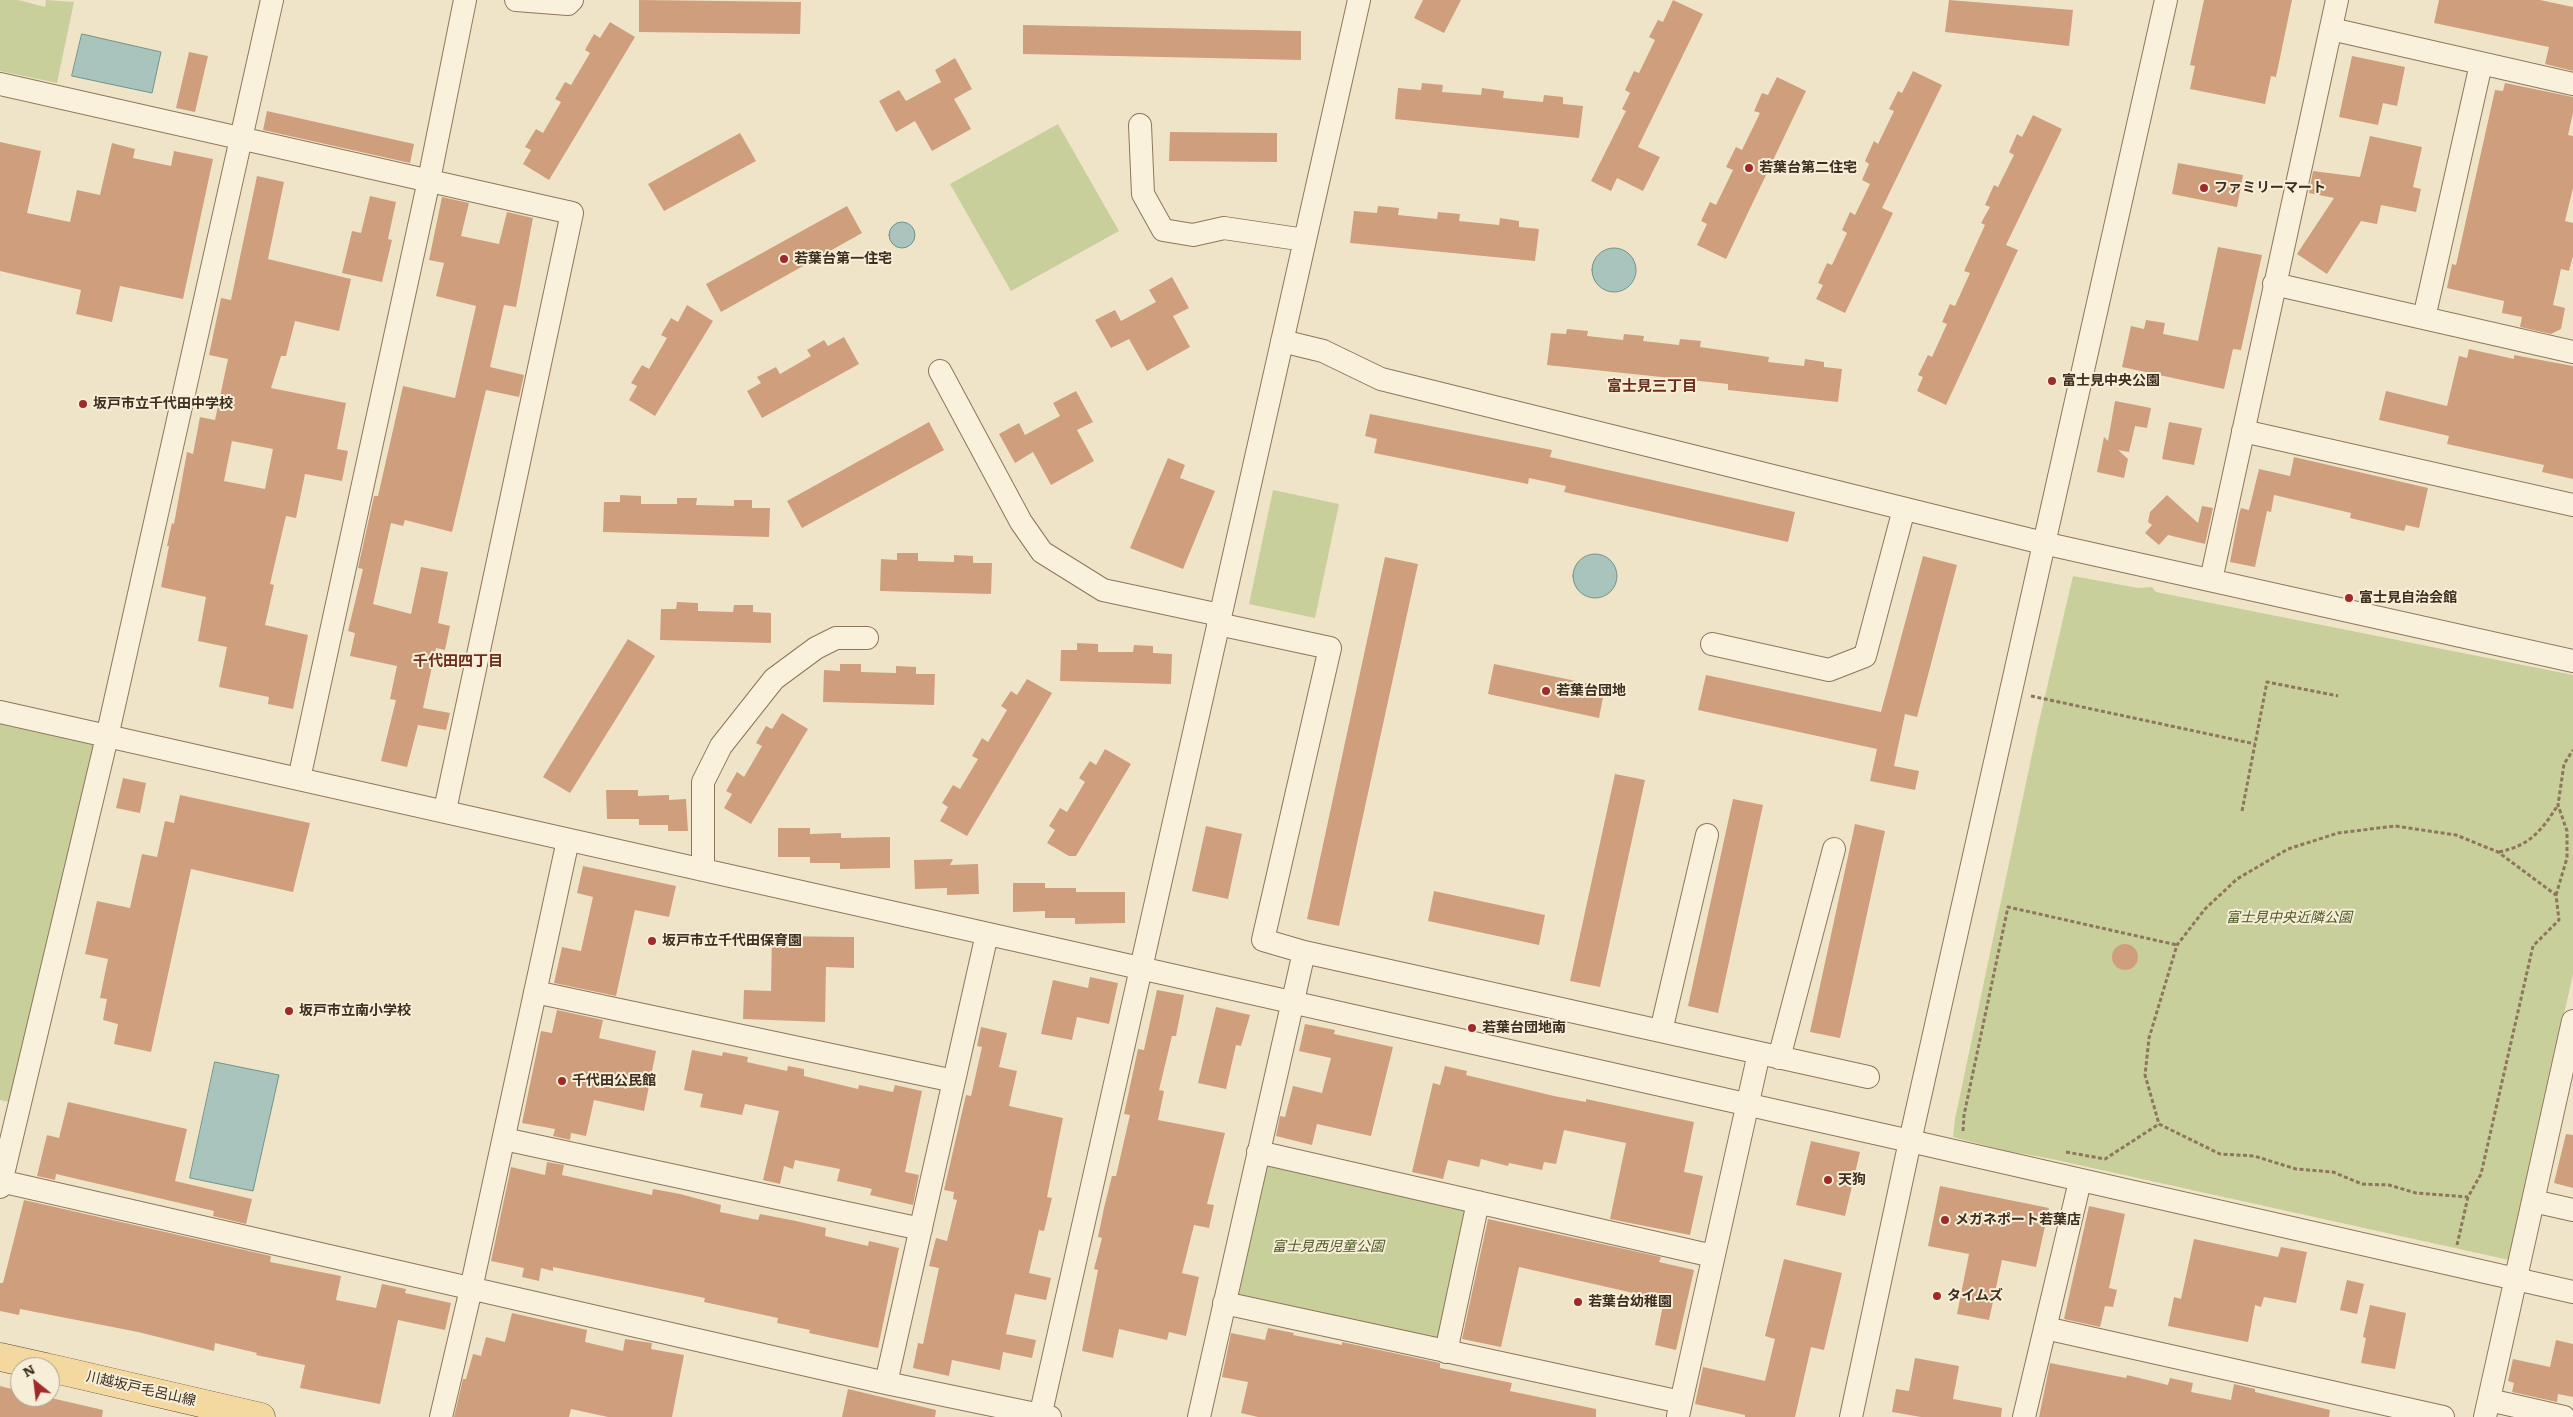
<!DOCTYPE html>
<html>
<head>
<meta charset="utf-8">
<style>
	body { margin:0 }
	#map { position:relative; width:2573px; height:1417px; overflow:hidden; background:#f0e4c8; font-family:Literata,serif }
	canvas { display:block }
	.north { position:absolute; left:10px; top:1357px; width:50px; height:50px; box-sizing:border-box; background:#f7eed8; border:1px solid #ada18e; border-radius:50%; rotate:331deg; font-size:14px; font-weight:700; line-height:20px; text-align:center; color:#3d2e20 }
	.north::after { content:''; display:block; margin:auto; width:18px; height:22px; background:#9e2a2b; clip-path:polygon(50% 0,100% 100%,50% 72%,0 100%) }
</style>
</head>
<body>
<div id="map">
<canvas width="2573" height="1417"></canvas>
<div class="north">N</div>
</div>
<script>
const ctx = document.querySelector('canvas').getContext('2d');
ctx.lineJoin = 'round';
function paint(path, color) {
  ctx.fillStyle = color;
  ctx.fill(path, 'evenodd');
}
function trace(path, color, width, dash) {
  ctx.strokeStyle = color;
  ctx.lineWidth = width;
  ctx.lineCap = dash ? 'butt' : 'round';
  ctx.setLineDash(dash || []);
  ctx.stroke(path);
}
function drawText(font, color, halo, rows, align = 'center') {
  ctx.font = font + ' Literata,"Noto Sans JP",serif';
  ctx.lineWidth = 4;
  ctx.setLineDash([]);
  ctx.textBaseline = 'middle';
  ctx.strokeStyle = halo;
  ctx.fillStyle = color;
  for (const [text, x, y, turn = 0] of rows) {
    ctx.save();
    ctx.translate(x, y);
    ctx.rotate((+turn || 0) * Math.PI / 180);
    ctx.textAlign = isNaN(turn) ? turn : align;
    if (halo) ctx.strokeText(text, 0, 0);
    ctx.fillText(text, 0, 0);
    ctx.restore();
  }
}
const green = new Path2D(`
	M0,0h18l27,7 1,-7 28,2 -17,81 -57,-12z
	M1058,124l61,107 -108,60 -61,-107z
	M1273,490l66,14 -24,114 -66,-14z
	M2073,576l65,12 14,-1 4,5 417,83v299l-64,286 -462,-102 -41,-7 -53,-14 2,-18 83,-393z
	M0,723l95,21 -86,358 -9,-2z
	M1258,1152l220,50 -32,150 -222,-49z`);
const water = new Path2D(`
	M82,34l79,18 -9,41 -80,-17z
	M889 235a13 13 0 1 1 26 0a13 13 0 1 1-26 0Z
	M1592 270a22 22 0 1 1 44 0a22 22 0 1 1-44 0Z
	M1573 576a22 22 0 1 1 44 0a22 22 0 1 1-44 0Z
	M215,1062l64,13 -26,116 -63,-13z`);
const building = new Path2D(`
	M639,0l162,2 -1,32 -161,-2z
	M1423,0h38l-17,33 -30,-15z
	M1673,0l30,14 -65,133 22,10 -17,34 -26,-13 -6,13 -20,-10 35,-70 -4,-2 8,-16 -5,-3 9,-19 5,2 16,-33 -6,-3 9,-17 5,2z
	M1949,0l124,10 -4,36 -124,-14z
	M2204,0h88l-16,77 -5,-1 -6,28 -75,-15 5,-23 -5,-1z
	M2439,0h101l33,7v64l-28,-7 4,-17 -115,-24z
	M610,22l25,15 -86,143 -26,-16 8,-14 -6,-3 11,-18 7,4 18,-31 -6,-3 10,-17 6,3 19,-32 -5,-3 9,-16 6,4z
	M1023,25l278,6v29l-278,-6z
	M189,52l19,4 -13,56 -19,-4z
	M2352,56l53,11 -8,39 -14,-3 -5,22 -39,-8z
	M955,58l17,31 -18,10 17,30 -39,22 -17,-30 -19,11 -17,-31 20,-11 7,11 35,-19 -6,-12z
	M1913,71l29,14 -60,123 11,5 -48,100 -29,-14 7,-14 -5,-2 9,-20 5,2 15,-32 -5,-3 8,-18 5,3 15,-31 -8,-4 7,-16 -4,-3 9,-20 4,3 16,-33 -5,-2 9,-18 4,2z
	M1777,77l29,14 -80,168 -29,-14 10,-21 -6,-3 9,-19 6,3 17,-35 -7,-3 10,-20 6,3 18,-37 -6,-2 8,-18 6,2z
	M1422,83l21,2 -1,7 39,3 1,-7 22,3 -1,7 40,4 1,-7 19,2v7l20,2 -4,32 -184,-19 3,-31 23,2z
	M2505,83l68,14v16l-5,22 5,1v52l-8,33 8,2v33l-4,15 -8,-2 -8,36 12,3 -4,21 -10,5 -31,-7 2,-10 -20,-4 2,-12 -57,-13 5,-24 4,1 39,-175 8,1z
	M267,111l147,33 -4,19 -147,-33z
	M2033,115l29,14 -56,116 12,5 -72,155 -29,-14 6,-14 -5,-2 10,-20 4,2 15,-33 -5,-2 8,-18 5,2 15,-33 -6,-2 21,-46 -4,-2 9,-16 -5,-2 9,-20 4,2 16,-32 -5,-3 8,-18 5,3z
	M1170,132l107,1v29l-108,-1z
	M740,133l16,28 -92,50 -16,-27z
	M2370,136l52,11 -9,40 8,2 -5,23 -35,-7 -4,19 -16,-3 -34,53 -30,-20 37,-56 -25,-5 4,-22 47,6z
	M0,142l41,9 -14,62 43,9 7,-32 23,5 12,-52 23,6 -2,9 38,8 3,-15 39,8 -30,140 -63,-13 -8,36 -36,-8 5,-24 -81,-19z
	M2178,163l65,12 -6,32 -65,-13z
	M257,176l27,6 -16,77 83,20 -12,52 -44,-10 -9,35h-5l-10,32 75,15 -9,46 11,2 -6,30 -37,-7 -9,44 -10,-2 -16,68 4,1 -9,40 43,10 -15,74 -25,-5 1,-7 -50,-10 8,-40 -29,-6 8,-44 -45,-10 8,-41h-2l5,-23 2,1 13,-72 6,2 7,-37 15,3 13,-61 -19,-4 12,-57 10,2zM232,441l41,8 -8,40 -41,-8z
	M370,196l26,6 -8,37 4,1 -10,42 -40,-9 10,-42 9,2z
	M442,197l27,6 -8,33 38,8 8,-32 26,6 -17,89 -12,-2 -14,62 34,8 -5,22 -33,-7 -34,142 -47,-12 -2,6 -12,-3 -18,81 38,10 10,-47 27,5 -10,51 12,3 -5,24 -9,-2 -13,60 27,5 -4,17 -28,-5 -11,42 -26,-6 15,-61 -6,-1 7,-33 -47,-10 5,-23 -7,-2 15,-62 -5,-1 16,-72h4l25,-110 52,12 21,-92 -40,-10 8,-33 -15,-3z
	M847,206l15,27 -141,79 -15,-28z
	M1378,206l21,2 -1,7 39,4 1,-7 22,2 -1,7 40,4 1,-7 19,3v6l20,2 -4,32 -185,-18 4,-32 23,2z
	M2218,247l44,8 -21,95 -8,-1 -9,40 -102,-22 9,-41 13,3 2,-9 19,3 -2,11 35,7z
	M1172,277l17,31 -16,8 17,31 -43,24 -18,-32 -18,9 -16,-28 20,-10 6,11 35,-19 -7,-12z
	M687,305l26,16 -58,95 -26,-16 8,-14 -6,-3 11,-18 7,4 18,-31 -6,-3 10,-17 7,4z
	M1567,329l21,2 -1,5 36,4 1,-6 20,2 -1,5 36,4 1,-6 21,2 -1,6 69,10 -1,5 36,4 1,-7 19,3v5l18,2 -4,33 -110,-12v-6l-181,-19 4,-32 15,1z
	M844,337l15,27 -97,54 -15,-27 14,-8 -4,-6 19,-10 4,7 31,-18 -4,-6 17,-10 4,6z
	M2469,349l45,10v-4l59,11v113l-31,-7 2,-7 -97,-21 2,-8 -70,-16 7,-29 61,15 12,-50 8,2z
	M1076,391l17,31 -16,8 17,31 -43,24 -18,-33 -18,11 -16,-29 20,-11 6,12 35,-19 -7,-13z
	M2115,401l36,7 -4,20 -12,-2 -6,26 -11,-2 10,9 -4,19 -27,-6 7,-35 4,4z
	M1370,414l182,36 -2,7 245,55 -7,30 -224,-50 2,-6 -37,-8 -1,6 -154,-31 3,-14 -12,-3z
	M929,422l15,28 -142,78 -15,-27z
	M2169,422l33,6 -8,37 -32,-6z
	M2294,457l134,31 -9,40 -13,-3 -2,6 -54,-13 1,-5 -77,-18 -3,17 -4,-1 -12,56 -25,-5 9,-48 2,-6 8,2 10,-41 31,7z
	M1168,458l17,7 -5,13 35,13 -32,78 -53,-21z
	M620,495l21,1v8h36v-6h20l-1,7 38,1v-6h18v8h18l-1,29 -166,-5 1,-30h16z
	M2167,495l31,28 4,-17 11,2 -8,36 -37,-9 -9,10 -14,-12 7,-8 -4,-3 2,-10z
	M897,553h21v8l36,1v-7l19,1v7h19l-1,31 -111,-3 1,-32 16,1z
	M1923,556l34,9 -40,152 -12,-3 -11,52 25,5 -4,19 -45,-9 7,-32 -179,-39 8,-35 175,37z
	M1385,557l33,7 -79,362 -32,-7z
	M677,602l21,1v8l35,1 1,-7h19v7l18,1v30l-111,-3 1,-31h15z
	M628,639l27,17 -85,137 -27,-16z
	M1077,643l21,1v8h35l1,-7 19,1v7l19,1 -1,30 -111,-3 1,-31h16z
	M840,664h21v8l35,1v-7l20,1v7h19l-1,31 -111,-3 1,-32 16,1z
	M1494,664l111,23 -6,31 -111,-24z
	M1027,679l25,14 -85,143 -27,-15 8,-14 -6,-4 11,-18 7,4 18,-30 -6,-3 10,-18 6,4 19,-32 -6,-4 10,-15 6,4z
	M782,713l26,16 -57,95 -27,-16 8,-14 -6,-3 11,-19 7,5 18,-31 -6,-3 10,-17 6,3z
	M1105,749l26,15 -55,92h-7l-22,-13 8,-13 -6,-4 11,-18 7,4 18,-30 -6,-4 11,-17 6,4z
	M1615,774l30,6 -45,207 -30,-6z
	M123,778l23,5 -6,30 -24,-5z
	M606,790h32v6l31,-1v5l17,-1 2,32h-20v-6h-29v-6h-32z
	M180,795l130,28 -17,69 -102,-23 -40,183 -37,-8 4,-20 -15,-4 4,-21 -7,-1 8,-39 -23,-5 12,-53 33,7 12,-54 15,3 8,-36 9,2z
	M1733,799l30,6 -45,208 -30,-7z
	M1855,824l30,7 -45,207 -30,-6z
	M1206,826l36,8 -14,65 -36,-8z
	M778,828h32v6l31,-1v5l49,-1v31l-50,1v-6h-30v-6h-32z
	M953,859l-3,6 28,-1 1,30 -32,1v-7l-32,1 -1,-29z
	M583,866l93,20 -7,31 -34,-7 -19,86 -62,-13 8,-36 19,4 12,-54 -16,-4z
	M1013,883h32v5h31v4h49v31l-50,1v-6h-30v-7l-32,1z
	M1434,891l111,24 -6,30 -111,-24z
	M772,936l82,1v31l-28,-1 -1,55 -82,-3 1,-29 27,1z
	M2112 957a13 13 0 1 1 26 0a13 13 0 1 1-26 0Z
	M1090,977l28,6 -9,41 -32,-7 -5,23 -31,-6 12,-54 35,8z
	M1157,990l27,5 -8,41h-4l-13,54 5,1 -6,29 67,13 -18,71 7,1 -5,23 -15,-3 -12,48 17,4 -13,59 -17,-4 -2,8 -48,-11 -6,29 -31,-7 16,-81 -4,-1 8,-31 -4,-1 6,-29 8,-32h4l14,-61 -6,-1 14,-65 6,1z
	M1216,1007l34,8 -9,31 -5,-1 -10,44 -28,-6z
	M557,1010l46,10 -4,18 57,13 -12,60 -50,-11 -8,36 -15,-3 -1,7 -17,-4 2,-7 -33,-6 19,-92 11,2z
	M1305,1024l30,6 -1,4 59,13 -22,89 -54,-12 -5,21 -36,-9 4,-20 5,1 8,-31 29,7 9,-35 -32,-7z
	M981,1027l26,6 -8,34 18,4 -8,35 54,12 -16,79 5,1 -8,33 -5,-1 -10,43 22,5 -5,22 -31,-6 -9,40 30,6 -4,18 -29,-6 -3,18 -48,-10 -3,16 -36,-8 5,-25 5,1 16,-76 -10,-2 7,-28 11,3 10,-41 -4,-1 1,-7 -10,-2 22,-95 5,1 11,-49 -5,-1z
	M692,1050l30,6 1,-4 25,5 -1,5 40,9 1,-5 16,3v7l54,13 1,-4 34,7 2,-7 27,6 -17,81 14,3 -6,30 -43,-10 2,-6 -35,-8 3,-12 -45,-9 -2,9 -9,-3 -4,18 -17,-4 16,-69 -34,-7 -3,11 -42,-8 3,-13 -19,-4z
	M1445,1066l22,5 -1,4 88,21 32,6v-3l108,23 -10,50 19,4 -13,59 -80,-16 16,-76 -62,-13 -8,34 -12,-2 -2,8 -33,-7 -1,3 -27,-7 -2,8 -31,-7 -5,19 -31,-7 21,-89 7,2z
	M68,1102l119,27 -12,52 77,18 -6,25 -33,-8 1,-5 -158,-37 -1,6 -18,-4 10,-41 12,3z
	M2566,1134l7,1v53l-19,-5z
	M1811,1141l49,11 -15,64 -49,-11z
	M547,1162l17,3 -2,10 90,20 1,-6 27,5 41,11 -1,7 38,8 2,-6 36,7 30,7 -1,8 43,10 1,-5 30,7 -21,100 -69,-15 1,-3 -33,-7 1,-5 -74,-16 1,-4 -152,-31v4l-12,-3 -2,13 -17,-4 2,-9 -33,-7 20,-94 34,8z
	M1940,1186l109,22 -13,59 -34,-7 -13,60 -32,-6 12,-60 -41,-8z
	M24,1200l247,56 -1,6 71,14 -5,24 40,8 6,-24 24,5 -1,4 46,10 -6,27 -47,-10 -18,84 -80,-16 5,-23 -49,-10 1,-2 -42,-10 -1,8 -76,-19 -118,-23 -1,6 -19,-4v-28h3z
	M2089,1206l36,8 -16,74 8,2 -4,17 -8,-1 -5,21 -36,-8z
	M1488,1219l173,38 -2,5 35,8 -18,80 -21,-5 9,-45 -145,-33 -18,80 -39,-8z
	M2194,1239l84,18 3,-10 26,5 -11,51 -32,-6 -3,10 -6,-2 -7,37 -80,-16 6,-29 7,2z
	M1784,1259l58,14 -18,77 -13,-3 -16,70h-50v-2l-50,-11 8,-37 62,14 10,-42 -10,-3z
	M2347,1280l17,4 -7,30 -17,-4z
	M2370,1305l36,8 -11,56 -34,-6 5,-25 -3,-1z
	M512,1313l75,17 -2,12 38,9 2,-12 27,4 -1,6 33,6 -12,62h-64l-37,-8 -2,8h-115l9,-38h3l7,-25 8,2 5,-19 19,5z
	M1268,1328l26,5 -1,2 49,10v-3l98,21v5l72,15 -2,8 86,18v8h-338l-17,-4 7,-31 -26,-5 9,-44 34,7z
	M2556,1340l17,4v53l-15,-3 -1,8 -45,-10 2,-9 -6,-2 5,-22 37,8z
	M1915,1358l44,8 -6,33 49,9 -1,9h-80l-29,-5 4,-23 13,2z
	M2050,1363l76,15 1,-3 41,10 2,-7 23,5 -2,9 40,8 3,-16 21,5v3l75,18 -1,7h-290z
	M0,1386l20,5v6h27l56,13 -1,7h-102z
	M848,1389l88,21 -1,7h-93z`);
const path = new Path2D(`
	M2031,696l224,48
	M2242,811l25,-129 71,14
	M2499,852c32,-7 42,-21 59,-47
	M2556,895l11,-37v-27l-9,-26 6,-41 9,-14
	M1963,1131l1,-16 44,-208 169,38
	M2066,1152l39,7 54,-35
	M2457,1245l11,-48 13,-23 52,-228 26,-26 -3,-25 -58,-43 -42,-17 -61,-9 -57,7 -50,16 -51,30 -32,30 -28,36 -28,93 -4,37 14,49 61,30 34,2 42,13 37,3 29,12 27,1 27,8 52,4`);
const minor = new Path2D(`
	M516,0l52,4 4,-4
	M2331,29l242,55
	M0,84l572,129 -127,597
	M1140,125l3,69 20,36 30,5 31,-7 81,12
	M2274,284l299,68
	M2424,318l57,-254
	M1282,341l41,10 58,28 662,164 530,118
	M940,371l81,151 21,30 61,38 117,25
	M2243,431l330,74
	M2211,580l126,-580
	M1712,644l117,26 36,-14 39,-147
	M0,712l1910,429 663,151
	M299,779l130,-599 36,-180
	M703,870v-88l18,-36 53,-67 42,-31 20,-10h31
	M1304,952l564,125
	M535,992l419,89
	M1661,1031l46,-196
	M1779,1058l55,-209
	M504,1139l417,90
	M1258,1152l455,104
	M0,1181l886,202 164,34
	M0,1187l107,-450 165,-737
	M2533,1201l40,9
	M1224,1303l457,99
	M2045,1328l398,89
	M1446,1352l32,-150
	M886,1383l101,-449
	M2489,1400l75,17
	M1678,1416l81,-363
	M441,1417l30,-128 97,-449
	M1040,1417l319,-1417
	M1199,1417l105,-465 -41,-12 67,-292 -112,-24
	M1851,1417l59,-276 256,-1141
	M2024,1417l56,-236
	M2485,1417l88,-396`);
const major = new Path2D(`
	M0,1357l45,10
	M50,1368l211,49`);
const markers = [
	[1749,168,5,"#9e2a2b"],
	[2204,188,5,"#9e2a2b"],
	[784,259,5,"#9e2a2b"],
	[2052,381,5,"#9e2a2b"],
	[83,404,5,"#9e2a2b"],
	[2349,598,5,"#9e2a2b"],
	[1546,691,5,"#9e2a2b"],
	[652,941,5,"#9e2a2b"],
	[289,1011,5,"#9e2a2b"],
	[1472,1028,5,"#9e2a2b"],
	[562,1081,5,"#9e2a2b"],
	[1828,1180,5,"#9e2a2b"],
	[1945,1220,5,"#9e2a2b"],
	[1937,1296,5,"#9e2a2b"],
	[1578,1302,5,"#9e2a2b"]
];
const poiNames = [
	["若葉台第二住宅",1759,168],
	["ファミリーマート",2214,188],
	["若葉台第一住宅",794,259],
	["富士見中央公園",2062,381],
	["坂戸市立千代田中学校",93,404],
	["富士見自治会館",2359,598],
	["若葉台団地",1556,691],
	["坂戸市立千代田保育園",662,941],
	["坂戸市立南小学校",299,1011],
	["若葉台団地南",1482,1028],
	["千代田公民館",572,1081],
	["天狗",1838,1180],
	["メガネポート若葉店",1955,1220],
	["タイムズ",1947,1296],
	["若葉台幼稚園",1588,1302]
];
const parkNames = [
	["富士見中央近隣公園",2289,918],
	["富士見西児童公園",1328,1247]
];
const streetNames = [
	["川越坂戸毛呂山線",141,1389,13]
];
const neighbourhoodNames = [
	["富士見三丁目",1652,387],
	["千代田四丁目",458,662]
];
paint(green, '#c9cf9b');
paint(water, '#a9c4bc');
trace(water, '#6f938a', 1);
paint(building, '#cf9f7d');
trace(minor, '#8d765c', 24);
trace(major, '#5b4430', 29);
trace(path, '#8d765c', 3, [4, 2.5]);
trace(minor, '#faf1dc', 22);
trace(major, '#f3d9a0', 28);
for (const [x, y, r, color] of markers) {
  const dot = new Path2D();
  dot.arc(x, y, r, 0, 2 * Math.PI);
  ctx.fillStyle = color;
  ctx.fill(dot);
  trace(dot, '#f7eed8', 2);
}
drawText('bold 14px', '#3d2e20', '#f7eed8', poiNames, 'left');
drawText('italic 14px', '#4d5a26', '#f7eed8', parkNames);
drawText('14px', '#3d2e20', '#f7eed8', streetNames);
drawText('bold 15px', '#6b2e1e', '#f7eed8', neighbourhoodNames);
</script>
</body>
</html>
